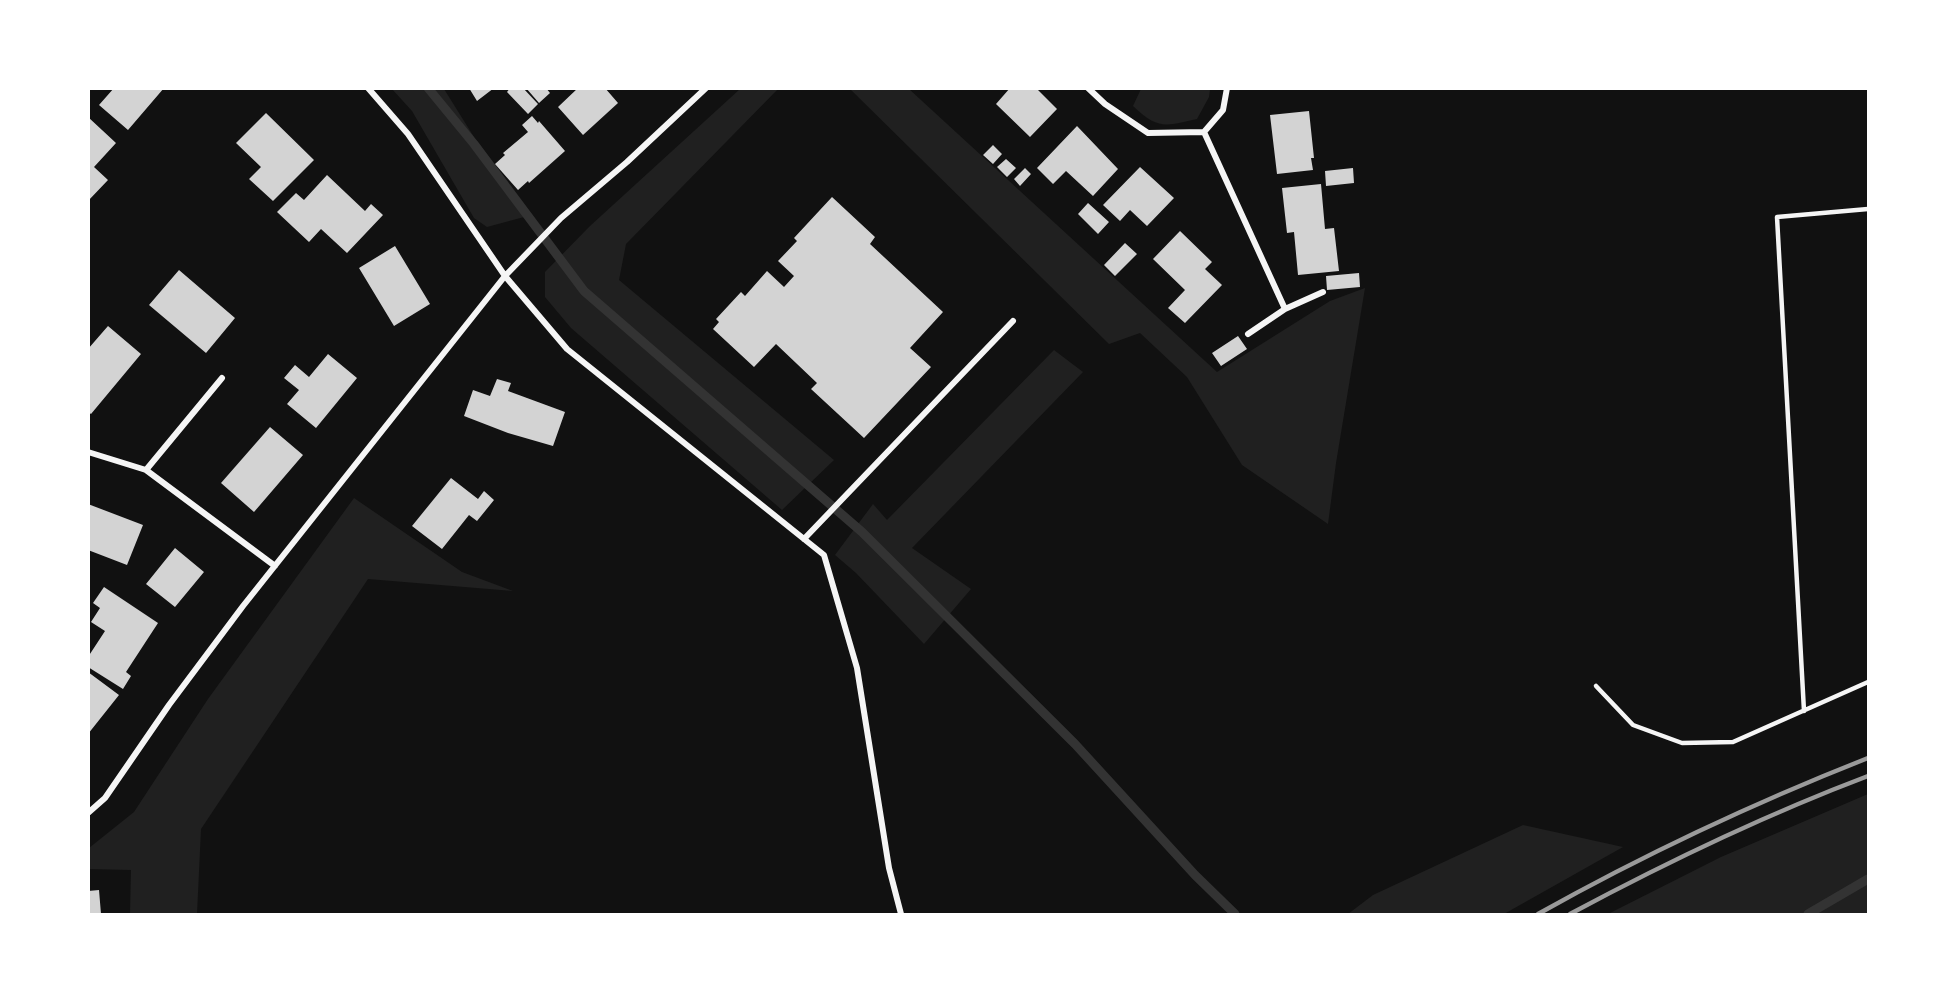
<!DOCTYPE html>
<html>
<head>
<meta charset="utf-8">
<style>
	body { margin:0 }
	#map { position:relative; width:1957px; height:1003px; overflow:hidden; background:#111; font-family:Helvetica,sans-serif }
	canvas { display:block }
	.frame { position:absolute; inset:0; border:90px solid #fff; pointer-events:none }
</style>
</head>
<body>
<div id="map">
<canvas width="1957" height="1003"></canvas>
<div class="frame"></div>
</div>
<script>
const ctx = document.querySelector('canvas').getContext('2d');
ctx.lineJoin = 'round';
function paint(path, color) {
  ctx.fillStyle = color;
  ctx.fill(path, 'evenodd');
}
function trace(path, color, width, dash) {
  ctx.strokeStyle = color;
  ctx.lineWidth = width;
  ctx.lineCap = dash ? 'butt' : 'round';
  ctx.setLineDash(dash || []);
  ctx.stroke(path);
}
const green = new Path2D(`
	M392,89h52l80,128 -37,10 -13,-9 -62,-107z
	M740,89h38l-152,155 -7,36 215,180 -52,50 -211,-182 -26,-31v-25l45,-46z
	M850,89h59l308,283 113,-71 35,-13 -29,175 -8,61 -86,-59 -55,-88 -47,-44 -31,11z
	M1141,89v-1l69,1 -1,8 -12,22c-31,7 -39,11 -64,-13z
	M1054,350l29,22 -171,176 59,41 -47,55 -68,-71 -21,-18 38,-51 14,16z
	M354,498l108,74 51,19 -145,-12 -167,250 -4,85h-67l1,-44 -42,-1v-21l45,-36 74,-113z
	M1868,794v120h-260l113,-57z
	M1523,825l100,22 -119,67h-156l25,-19z`);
const stream = new Path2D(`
	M428,88l46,56 110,147 278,241 213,212 120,131 40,39
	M1808,914l60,-35`);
const building = new Path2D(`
	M114,88h50l-36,42 -29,-25z
	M469,88h25l-17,13z
	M510,88h13l15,16 -10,10 -21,-22z
	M526,88h20l4,5 -11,10z
	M578,88h27l13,15 -35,32 -25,-28z
	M1010,88h26l21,21 -27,28 -34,-33z
	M1309,111l5,47h-3l2,12 -36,4 -7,-59z
	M266,113l48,47 -41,41 -24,-22 12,-12 -25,-24z
	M532,116l6,7 1,-2 26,30 -36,32 -1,-2 -10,9 -23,-26 10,-9 -2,-2 25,-21 -6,-7z
	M88,117l28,26 -22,24 14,13 -20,21z
	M1077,126l41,43 -25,27 -27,-25 -13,13 -16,-16z
	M993,145l9,9 -9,10 -10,-9z
	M1006,159l10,9 -9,9 -10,-10z
	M1140,167l34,31 -27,28 -17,-16 -10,11 -17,-16z
	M1025,168l6,6 -11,12 -6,-7z
	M1353,168l1,15 -28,3 -1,-15z
	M327,175l38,36 6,-7 12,11 -36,38 -26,-24 -12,13 -32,-30 19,-19 8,7z
	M1321,184l4,45 9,-1 5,43 -41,4 -4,-43 -7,1 -5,-45z
	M832,197l43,40 -5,7 73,68 -33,36 21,19 -67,71 -53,-49 6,-6 -41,-39 -22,23 -41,-38 6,-7 -3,-3 25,-27 4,4 22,-25 17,16 10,-11 -16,-15 19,-20 -3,-3z
	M1088,203l21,19 -11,12 -20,-20z
	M1180,231l32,31 -7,7 17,16 -37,38 -17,-15 17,-18 -32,-31z
	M1125,243l12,11 -22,22 -11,-11z
	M395,246l35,58 -36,22 -35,-58z
	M179,270l56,48 -29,35 -57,-48z
	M1359,273l1,14 -33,3 -1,-14z
	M108,326l33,28 -50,60 -3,-2v-63z
	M1238,336l9,13 -26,17 -9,-13z
	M328,354l29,24 -41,50 -29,-24 12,-14 -15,-12 11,-13 14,12z
	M497,379l14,4 -3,8 57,21 -12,34 -45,-13 -44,-17 9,-26 17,6z
	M270,427l33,28 -49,57 -33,-29z
	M451,478l27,21 6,-8 10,9 -17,21 -8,-6 -27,34 -30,-23z
	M88,504l55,21 -16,40 -39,-15z
	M175,548l29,24 -29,35 -29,-23z
	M104,587l54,36 -32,49 5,4 -8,13 -35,-22v-10l17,-26 -14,-9 9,-14 -7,-5z
	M88,672l31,23 -31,39z
	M99,890l2,24h-13v-23z`);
const service = new Path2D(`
	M1596,686l37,39 49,18 51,-1 135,-60
	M1804,711l-27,-494 91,-8`);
const minor = new Path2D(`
	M368,88l40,46 97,142 62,73 257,206 33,113 32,200 12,46
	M1088,88l17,16 43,29 56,-1
	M1227,88l-4,22 -19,22 81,177
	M1248,334l37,-25 38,-17
	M88,452l58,18 129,96
	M146,470l76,-92
	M804,539l209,-218
	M88,813l17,-15 64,-93 74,-99 262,-330 56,-58 66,-56 79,-74`);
const rail = new Path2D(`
	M1538,914c107,-60 216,-111 330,-156
	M1570,914c97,-52 195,-99 298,-138`);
paint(green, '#202020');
trace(stream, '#333', 9);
paint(building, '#d3d3d3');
trace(service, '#f5f5f5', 4.5);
trace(minor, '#f5f5f5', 6);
trace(rail, '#9a9a9a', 4.5);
</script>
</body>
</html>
